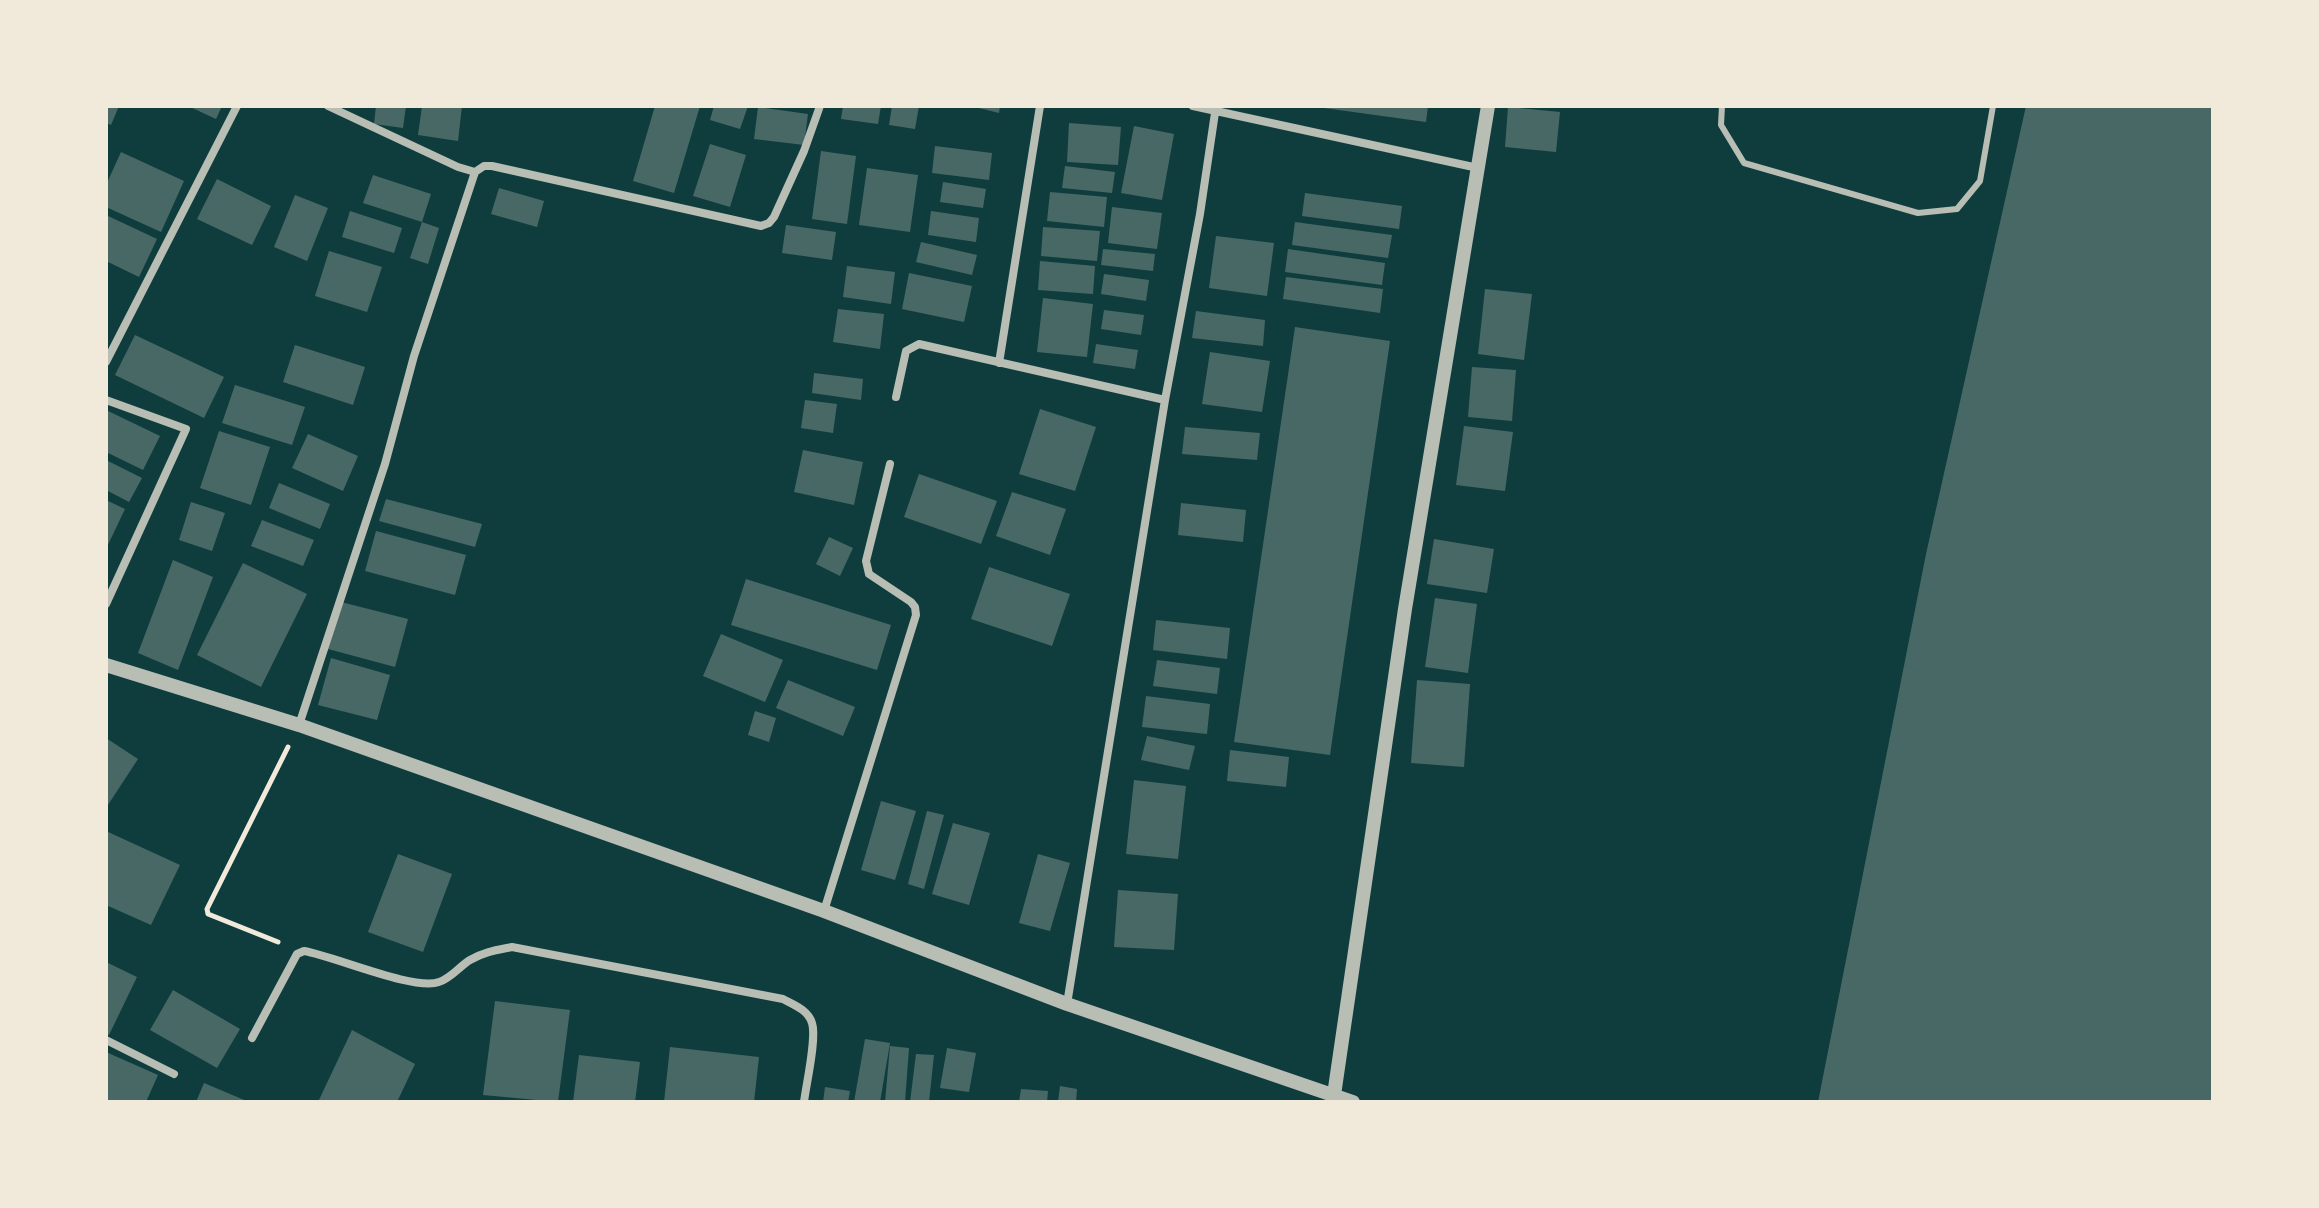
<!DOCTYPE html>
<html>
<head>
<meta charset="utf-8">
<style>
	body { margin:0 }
	#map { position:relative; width:2319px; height:1208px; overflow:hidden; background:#0f3d3e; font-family:"IBM Plex Serif",serif }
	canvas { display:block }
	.frame { position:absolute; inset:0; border:108px solid #f1e9da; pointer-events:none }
</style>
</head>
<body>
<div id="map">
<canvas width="2319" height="1208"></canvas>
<div class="frame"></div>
</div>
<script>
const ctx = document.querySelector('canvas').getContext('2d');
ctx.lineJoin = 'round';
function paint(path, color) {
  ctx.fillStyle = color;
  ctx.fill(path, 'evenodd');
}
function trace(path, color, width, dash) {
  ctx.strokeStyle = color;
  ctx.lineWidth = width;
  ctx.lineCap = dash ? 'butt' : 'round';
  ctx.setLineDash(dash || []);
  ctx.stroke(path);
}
const building = new Path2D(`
	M106,106h13l-8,19 -5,-2z
	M188,106h34l-6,13z
	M376,106h30l-3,22 -29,-4z
	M422,106h40l-4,35 -40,-6z
	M655,106h45l-26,87 -41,-12z
	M714,106h34l-8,23 -30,-9z
	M843,106h38l-3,18 -37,-5z
	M892,106h27l-4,23 -26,-4z
	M971,106h29l-1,7z
	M1325,106h103l-2,16 -102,-14z
	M2026,106h187v996h-395l108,-548z
	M758,107l50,7 -4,31 -50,-6z
	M1508,107l52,5 -4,40 -51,-5z
	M1069,123l52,4 -3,38 -51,-3z
	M1134,126l40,8 -12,66 -41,-7z
	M710,144l36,11 -16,52 -37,-11z
	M935,146l57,7 -3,27 -57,-7z
	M821,151l35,5 -9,68 -35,-5z
	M121,152l63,29 -23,51 -55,-25v-22z
	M1065,166l50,6 -3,21 -50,-5z
	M867,168l51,7 -8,57 -51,-7z
	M373,175l58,19 -9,28 -59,-19z
	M217,179l54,27 -19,39 -55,-26z
	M943,182l43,7 -3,19 -43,-6z
	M499,188l45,13 -7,26 -46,-13z
	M1050,192l57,5 -3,30 -57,-6z
	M1305,193l97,13 -3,23 -97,-13z
	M295,195l33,13 -21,53 -33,-14z
	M1112,207l50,6 -5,36 -49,-6z
	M350,211l52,17 -8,25 -52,-16z
	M931,211l48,7 -3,24 -48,-7z
	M106,215l51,24 -18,38 -33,-16z
	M422,222l17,6 -11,36 -18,-6z
	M1295,222l97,13 -4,23 -96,-13z
	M786,225l50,7 -4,28 -50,-7z
	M1043,227l57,4 -3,30 -56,-5z
	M1216,236l58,7 -7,53 -58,-8z
	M921,242l56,13 -5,20 -56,-13z
	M1103,249l52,5 -2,17 -52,-6z
	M1288,249l97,14 -3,22 -97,-13z
	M329,251l53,16 -15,45 -52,-16z
	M1040,261l55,5 -2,28 -55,-4z
	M847,266l48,6 -4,32 -48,-7z
	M909,273l63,13 -8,36 -62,-13z
	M1104,274l45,6 -3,21 -45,-7z
	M1286,277l97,12 -3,24 -97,-14z
	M1485,289l47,5 -8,66 -46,-6z
	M1043,298l50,6 -6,53 -50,-5z
	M838,309l46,5 -4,35 -47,-7z
	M1104,310l40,5 -3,20 -40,-6z
	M1196,311l69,9 -2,26 -71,-8z
	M1295,327l95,14 -60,414 -96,-13z
	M135,335l89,42 -20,41 -89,-43z
	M1096,344l42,6 -3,19 -42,-6z
	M295,345l70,22 -12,38 -70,-23z
	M1210,352l60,9 -8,51 -60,-8z
	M1472,367l44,3 -4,51 -44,-4z
	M814,373l49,6 -2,21 -49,-7z
	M235,385l70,22 -13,38 -70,-22z
	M805,400l32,4 -4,29 -32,-5z
	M1040,409l56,18 -21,64 -56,-17z
	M106,410l54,26 -17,34 -37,-18z
	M1464,426l49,6 -8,59 -49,-6z
	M1185,427l75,6 -3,27 -75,-6z
	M219,431l51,16 -19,58 -51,-17z
	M308,434l50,22 -15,35 -51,-23z
	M803,450l60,12 -9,43 -60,-13z
	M106,460l36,18 -13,24 -23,-12z
	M919,474l78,27 -16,43 -77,-27z
	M279,483l51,21 -10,25 -51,-21z
	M1012,492l54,17 -16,46 -54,-19z
	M386,499l96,25 -7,23 -96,-26z
	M106,500l19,9 -19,40z
	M191,502l34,11 -13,38 -33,-11z
	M1181,503l65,7 -3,32 -65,-7z
	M262,520l52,20 -11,26 -52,-20z
	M376,531l90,24 -11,40 -90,-24z
	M829,537l24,11 -13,28 -24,-12z
	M1434,539l60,10 -7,44 -60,-9z
	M173,560l40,17 -35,93 -40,-17z
	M243,563l64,31 -46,93 -64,-32z
	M989,567l81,27 -18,52 -81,-27z
	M746,579l145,46 -14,45 -146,-45z
	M1435,598l42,6 -9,69 -43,-6z
	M341,602l67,17 -13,48 -67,-18z
	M1156,620l74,8 -3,31 -74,-9z
	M721,634l62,26 -18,42 -62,-26z
	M331,658l59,17 -13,45 -59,-15z
	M1157,660l63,8 -3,26 -64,-8z
	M788,680l67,27 -12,29 -67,-28z
	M1417,680l53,4 -6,83 -53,-4z
	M1146,696l64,8 -3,30 -65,-7z
	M755,711l21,7 -7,24 -21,-7z
	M1147,736l48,10 -6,24 -48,-10z
	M106,738l32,21 -32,49z
	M1230,750l59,7 -3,30 -59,-6z
	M1134,780l52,6 -8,73 -52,-5z
	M881,801l35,10 -21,69 -34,-10z
	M927,811l17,4 -20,74 -16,-5z
	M953,823l37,10 -21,72 -37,-11z
	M106,831l74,34 -29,60 -45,-20z
	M398,854l54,20 -29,78 -55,-20z
	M1038,854l32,9 -20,68 -31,-8z
	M1118,890l60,4 -4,56 -60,-3z
	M106,962l31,15 -28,58 -3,-2z
	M173,990l67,39 -23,39 -67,-38z
	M495,1001l75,9 -12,92 -75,-7z
	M352,1030l63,34 -18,38h-79z
	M865,1039l25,4 -10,59h-26z
	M890,1046l19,2 -4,54h-20z
	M670,1047l89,10 -5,45h-90z
	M947,1048l29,5 -7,39 -29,-4z
	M106,1052l52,23 -12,27h-40z
	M916,1054l18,1 -5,47h-19z
	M579,1055l61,7 -5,40h-62z
	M204,1083l45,19h-53z
	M1060,1086l17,3 -1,13h-18z
	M825,1087l25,4 -2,11h-25z
	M1021,1089l27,2 -1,11h-28z`);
const path = new Path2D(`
	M278,942l-70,-28 -1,-5 81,-162`);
const service = new Path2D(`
	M1722,106l-1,19 23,38 174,50 39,-4 23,-28 13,-75`);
const minor = new Path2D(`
	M328,106l130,61 17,5
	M1193,106l285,62
	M475,172l9,-6h8l269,60 8,-3 5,-6 30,-66 16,-45
	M106,362l131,-256
	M999,363l41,-257
	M896,397l10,-46 13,-7 246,56
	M106,400l80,29 -80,175
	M299,725l86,-261 29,-108 61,-184
	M824,911l92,-296 -1,-8 -4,-5 -42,-28 -3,-13 24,-97
	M1067,1004l98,-604 35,-186 16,-108
	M252,1038l45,-84 7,-3c30,5 110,40 135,31 11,-3 21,-16 31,-22 13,-8 27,-10 42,-13l271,52c11,6 25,11 29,24 5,15 -6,62 -8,79
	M106,1040l68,34`);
const tertiary = new Path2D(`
	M106,665l193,60 525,186 243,93 286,98
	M1334,1095l71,-486 83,-503`);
paint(building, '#486865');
trace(path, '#f1e9da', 5);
trace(service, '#b8beb3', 6);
trace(minor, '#b8beb3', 8);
trace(tertiary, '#b8beb3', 14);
</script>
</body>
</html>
